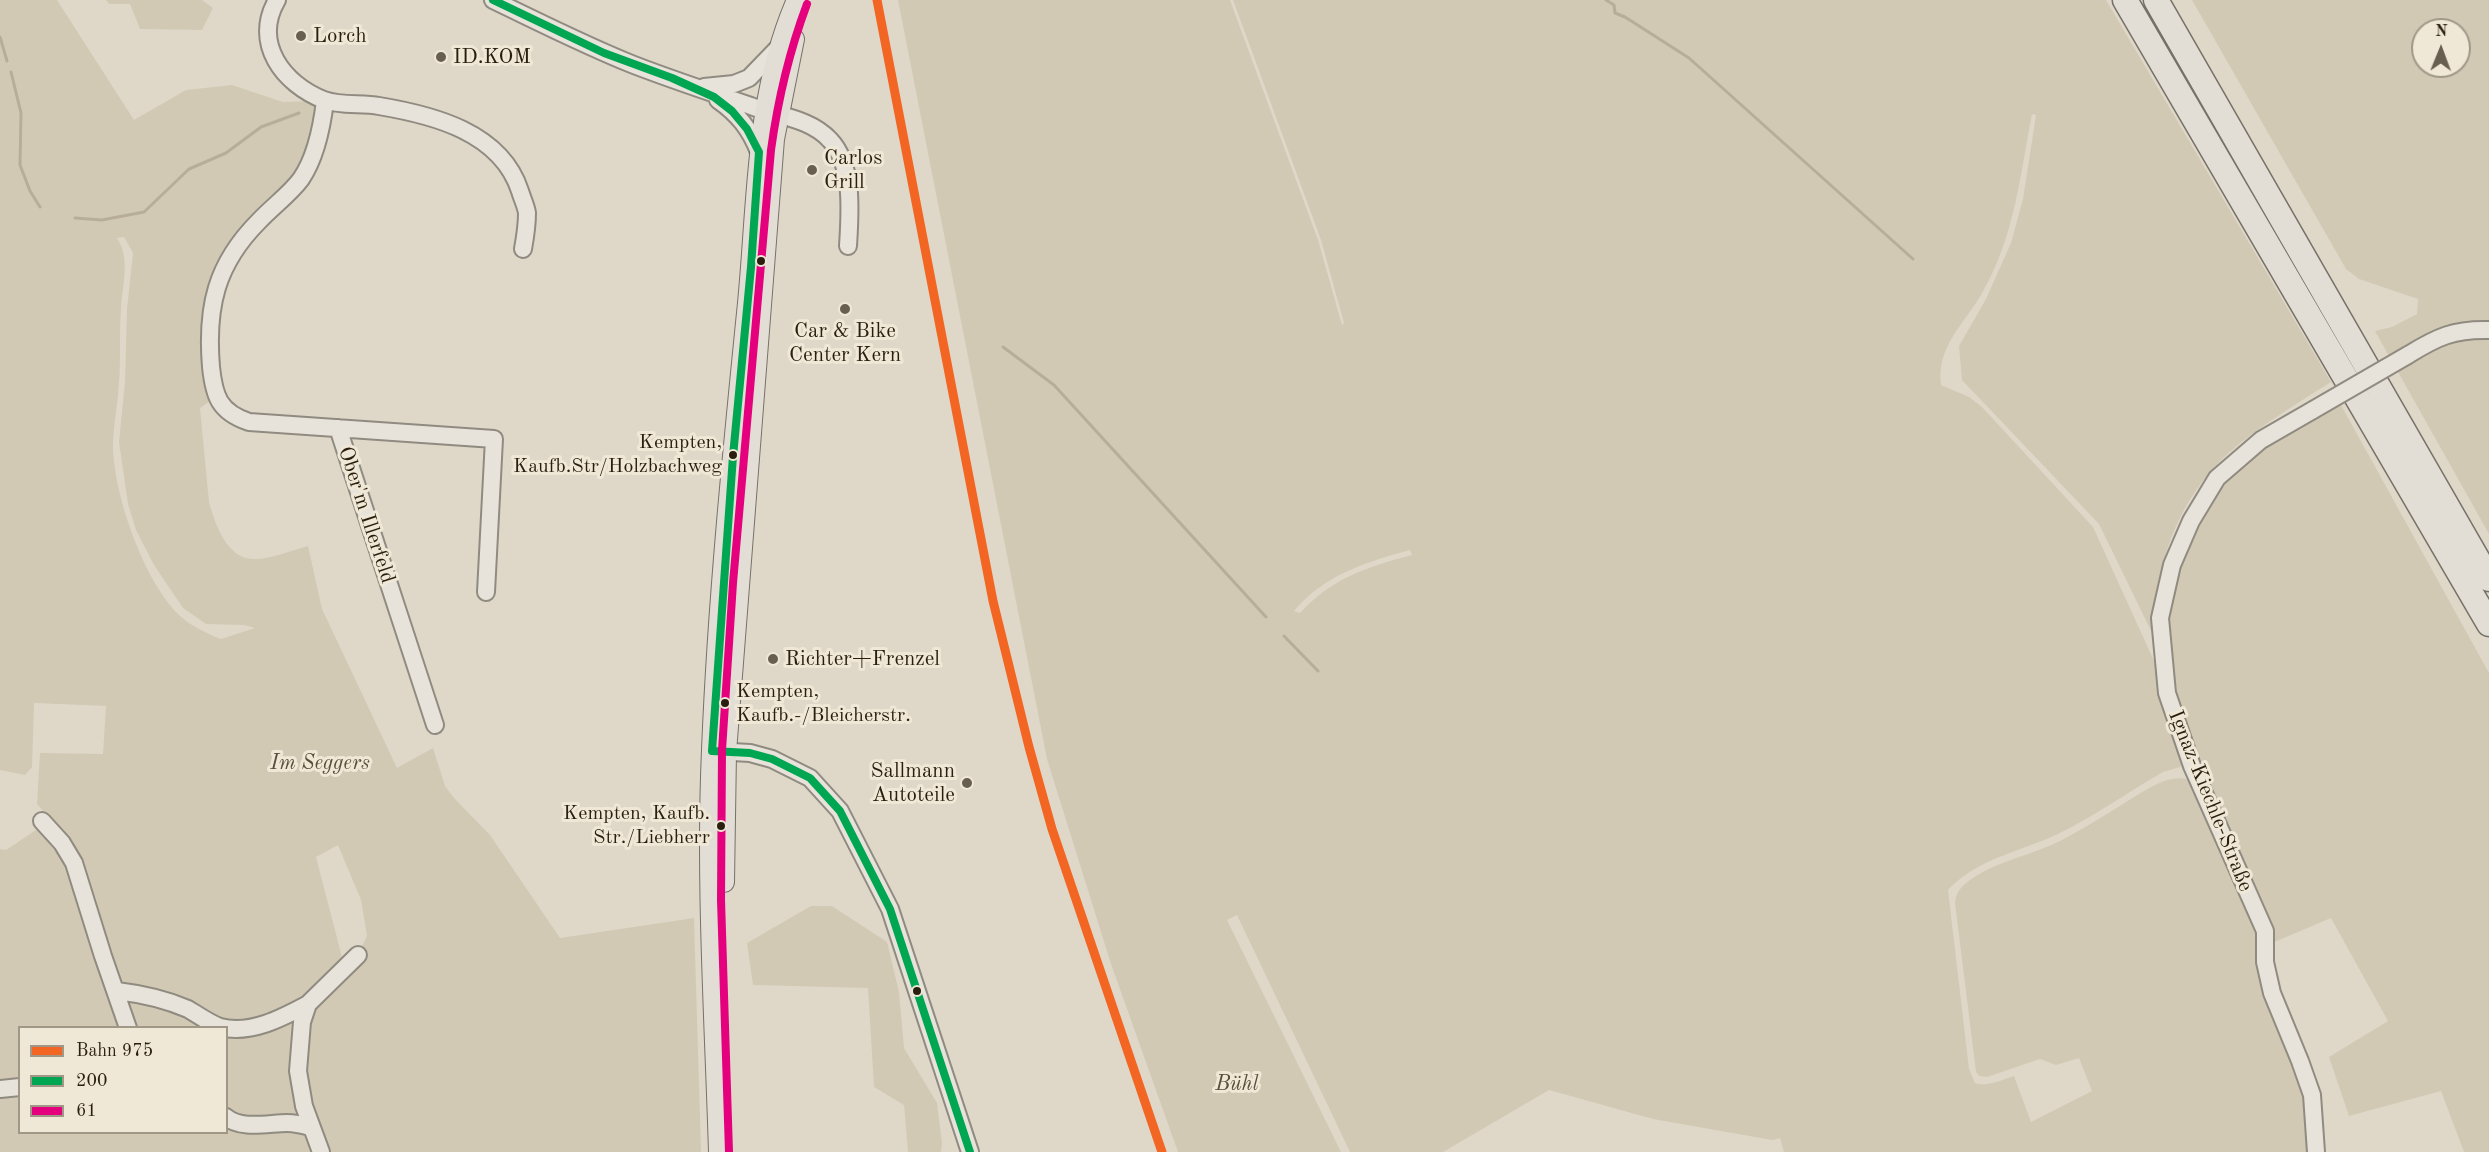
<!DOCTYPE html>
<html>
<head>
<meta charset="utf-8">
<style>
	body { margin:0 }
	#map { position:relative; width:2489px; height:1152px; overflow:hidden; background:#dfd8c9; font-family:"Old Standard TT",serif }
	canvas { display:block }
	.legend { position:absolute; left:18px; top:1026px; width:210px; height:108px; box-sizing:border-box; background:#f0e8d6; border:2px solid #a09787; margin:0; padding:8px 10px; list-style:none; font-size:18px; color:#291e10 }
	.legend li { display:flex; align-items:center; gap:12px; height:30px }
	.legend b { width:30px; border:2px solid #a09787 }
	.north { position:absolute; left:2411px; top:18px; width:60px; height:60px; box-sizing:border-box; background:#f0e8d6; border:2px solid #a09787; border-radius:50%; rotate:1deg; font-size:16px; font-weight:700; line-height:24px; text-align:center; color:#291e10 }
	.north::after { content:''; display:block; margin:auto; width:21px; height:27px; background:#695f51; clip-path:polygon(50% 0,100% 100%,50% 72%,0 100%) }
</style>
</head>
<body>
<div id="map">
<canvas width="2489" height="1152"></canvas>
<ul class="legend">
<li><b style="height:8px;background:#f26522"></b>Bahn 975</li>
<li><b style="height:8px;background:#00a651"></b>200</li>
<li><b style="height:8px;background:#e5007d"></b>61</li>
</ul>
<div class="north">N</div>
</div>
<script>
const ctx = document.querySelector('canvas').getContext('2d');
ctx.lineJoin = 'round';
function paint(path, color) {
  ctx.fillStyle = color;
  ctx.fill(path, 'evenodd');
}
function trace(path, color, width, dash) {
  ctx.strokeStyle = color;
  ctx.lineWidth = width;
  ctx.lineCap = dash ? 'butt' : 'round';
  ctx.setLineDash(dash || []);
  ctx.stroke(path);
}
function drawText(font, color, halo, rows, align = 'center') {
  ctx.font = font + ' "Old Standard TT",serif';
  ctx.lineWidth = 6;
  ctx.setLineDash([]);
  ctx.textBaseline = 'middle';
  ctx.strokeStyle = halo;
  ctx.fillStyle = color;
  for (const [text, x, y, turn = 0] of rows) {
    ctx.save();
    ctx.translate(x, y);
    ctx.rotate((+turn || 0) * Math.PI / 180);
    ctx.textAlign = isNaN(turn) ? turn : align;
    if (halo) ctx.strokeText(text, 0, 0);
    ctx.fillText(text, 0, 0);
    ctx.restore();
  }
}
const green = new Path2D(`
	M0,0h57l77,120 52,-30 46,-5 51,17 30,-1 8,3 -2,17 -22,56 -69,74 -26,101 2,32 5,18 -9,6 9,94c6,21 17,56 44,57 15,1 40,-9 55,-13l14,63 75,159 36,-20 12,38 9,12 36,37 70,103 134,-20 7,234h-376l-18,-46 -3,-66 11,-37 43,-49 9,-18 -6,-36 -23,-55 -22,12 26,100 -6,11 -32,32 -45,21 -37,2 -98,-40 -10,-10 -66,-156 -11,-13 3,-51 63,1 3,-48 -72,-3 -2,64 -7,8 -25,-5zM124,237l9,16 -6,56 -2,73 -6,60 9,62 8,26 18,35 29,43 23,16 38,1 11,3 -34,11c-15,-6 -31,-13 -43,-25 -35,-35 -66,-123 -65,-173 1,-19 5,-39 6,-59 2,-24 0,-49 2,-73 1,-24 10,-50 -4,-71z
	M106,0h96l11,8 -11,22 -62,-1 -10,-25h-21z
	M898,0h332l88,240 24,85 2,-2 -23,-83 -88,-240h873l225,382c-39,25 -91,55 -121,90 -38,44 -58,108 -56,165l-55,-113 -137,-144 -3,-34 27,-47 25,-56 12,-44 13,-84 -4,-1c-12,63 -18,125 -51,181 -18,30 -45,53 -40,90l28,12 13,10 111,120 62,136 6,32 22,68 -3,4 -17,5c-35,20 -68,44 -105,62 -38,18 -80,24 -110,56l21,179 6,14c13,4 26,-3 39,-7l17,46 61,-31 -13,-33 -23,7 -16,-6 -53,18 -8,-1 -3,-4 -21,-169c1,-8 3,-13 10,-19 26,-22 65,-28 95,-43 27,-14 53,-31 79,-47 15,-9 33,-20 51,-14l69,155 47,162 3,55h-525l-4,-14 -8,2 -119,-21 -104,-29 -106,62h-93l-113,-237 -10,5 114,232h-163l-67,-188 -64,-205zM1410,550l2,5c-45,12 -80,23 -112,58l-6,-2c30,-36 72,-49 116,-61z
	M2192,0h297v534l-114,-203 17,-4 25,-13 1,-15 -59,-20 -13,-10zM2423,30h36v36h-36z
	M2341,405l148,268v479h-25l-23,-61 -92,25 -20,-59 59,-36 -57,-103 -59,25 -75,-180 -24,-70 -6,-38 2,-36 11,-54 20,-44 23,-38 45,-37z
	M36,830l8,1 16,16 64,180 -104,1 -1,55 -19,2v-236l6,1z
	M811,906h21l55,36 12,50 5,56 33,55 5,40 -1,9h-33l-4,-47 -30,-18 -6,-99 -115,-3 -6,-42z
	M125,999l45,8 30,20h-69z
	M297,1013l7,103 -58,4 -19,-8 -1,-81z
	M19,1092l1,40h206l1,-9 80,9 11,20h-318v-58z`);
const stream = new Path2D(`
	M1606,0l8,5 1,8 10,4 64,41 224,201
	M0,37l7,24
	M11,72l10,41 -1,52 10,26 10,16
	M75,218l27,2 42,-8 45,-43 37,-16 35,-26 38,-14
	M1003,347l51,38 212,232
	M1284,636l34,35`);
const minor = new Path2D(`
	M277,0c-25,43 6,84 47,100 16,6 38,3 55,6 54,9 122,26 141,85 2,7 6,15 7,22 0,11 -2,25 -4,36
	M493,0c46,22 93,46 141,65 39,15 78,28 117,41 26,10 59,12 79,34 24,25 20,73 18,106
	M704,87l30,-3 15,-6 29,-30
	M718,100c20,14 32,29 41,52
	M325,101c-3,25 -9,56 -24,78 -11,15 -29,28 -42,42 -43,43 -53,86 -48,146 3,29 8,45 38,55l245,17 -8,153
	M2408,355c29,-18 46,-26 81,-25
	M2313,410l-52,30 -44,38 -26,43 -19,44 -12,53 7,75 25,73 73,165v31l7,31 28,68 12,34 4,57
	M338,428l97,297
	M715,751l35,2 22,6 38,19 30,33 50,98 80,243
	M42,821l20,22 12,20 29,93 25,72
	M117,991c25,3 48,8 71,18 10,6 21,14 32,18 30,8 62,-9 88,-23
	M0,1089l20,-2
	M226,1117c15,13 43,6 61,6 8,0 16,2 23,4
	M321,1152l-17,-46 -6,-35 4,-49 6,-18 50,-49`);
const major = new Path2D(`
	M724,882l2,-130 48,-613 20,-100
	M719,1152c-4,-132 -13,-270 -7,-402 6,-149 21,-298 36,-447 10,-103 7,-207 49,-303`);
const highway = new Path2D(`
	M2125,0l364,624
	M2156,0l333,579`);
const minorBridge = new Path2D(`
	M2313,410l95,-55`);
const bus1 = new Path2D(`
	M493,0l111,53 68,25 42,19 18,14 15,18 12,23 -8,115 -18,189 -21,295 38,2 22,6 38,19 30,33 50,98 80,243`);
const bus2 = new Path2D(`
	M729,1152l-8,-252 1,-150 11,-167 38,-433c7,-51 18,-98 36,-146`);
const rail1 = new Path2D(`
	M877,0l116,601 36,146 23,82 110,323`);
const markers = [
	[301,36,6,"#695f51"],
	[441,57,6,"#695f51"],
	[812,170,6,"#695f51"],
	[761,261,5,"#291e10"],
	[845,309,6,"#695f51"],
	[733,455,5,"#291e10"],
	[773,659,6,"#695f51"],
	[725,703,5,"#291e10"],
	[967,783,6,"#695f51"],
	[721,826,5,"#291e10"],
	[917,991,5,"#291e10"]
];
const busNames = [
	["Kempten,",722,443],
	["Kaufb.Str/Holzbachweg",722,467],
	["Kempten,",736,692,"left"],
	["Kaufb.-/Bleicherstr.",736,716,"left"],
	["Kempten, Kaufb.",710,814],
	["Str./Liebherr",710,838]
];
const poiNames = [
	["Lorch",313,36],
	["ID.KOM",453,57],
	["Carlos",824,158],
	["Grill",824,182],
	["Car & Bike",845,331,"center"],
	["Center Kern",845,355,"center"],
	["Richter+Frenzel",785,659],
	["Sallmann",955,771,"right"],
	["Autoteile",955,795,"right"]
];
const streetNames = [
	["Ober'm Illerfeld",366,515,72],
	["Ignaz-Kiechle-Straße",2210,801,68]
];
const parkNames = [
	["Im Seggers",320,763],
	["Bühl",1237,1084]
];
paint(green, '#d2c9b4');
trace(stream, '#b8ad99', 3);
trace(minor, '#908b80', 20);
trace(major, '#767168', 22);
trace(highway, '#767168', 27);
trace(minor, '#e7e3db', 16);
trace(major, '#e2ded5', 20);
trace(highway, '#e2ded5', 24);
trace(minorBridge, '#908b80', 20, []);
trace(minorBridge, '#e7e3db', 16);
trace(bus1, '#00a651', 8);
trace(bus2, '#e5007d', 8);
trace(rail1, '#f26522', 9);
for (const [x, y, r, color] of markers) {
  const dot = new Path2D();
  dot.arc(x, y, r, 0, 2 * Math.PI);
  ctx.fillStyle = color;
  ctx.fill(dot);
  trace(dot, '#f0e8d6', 2);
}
drawText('20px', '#291e10', '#f0e8d6', busNames, 'right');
drawText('21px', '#291e10', '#f0e8d6', poiNames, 'left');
drawText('21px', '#291e10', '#f0e8d6', streetNames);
drawText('italic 21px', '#594d3c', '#f0e8d6', parkNames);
</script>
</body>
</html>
